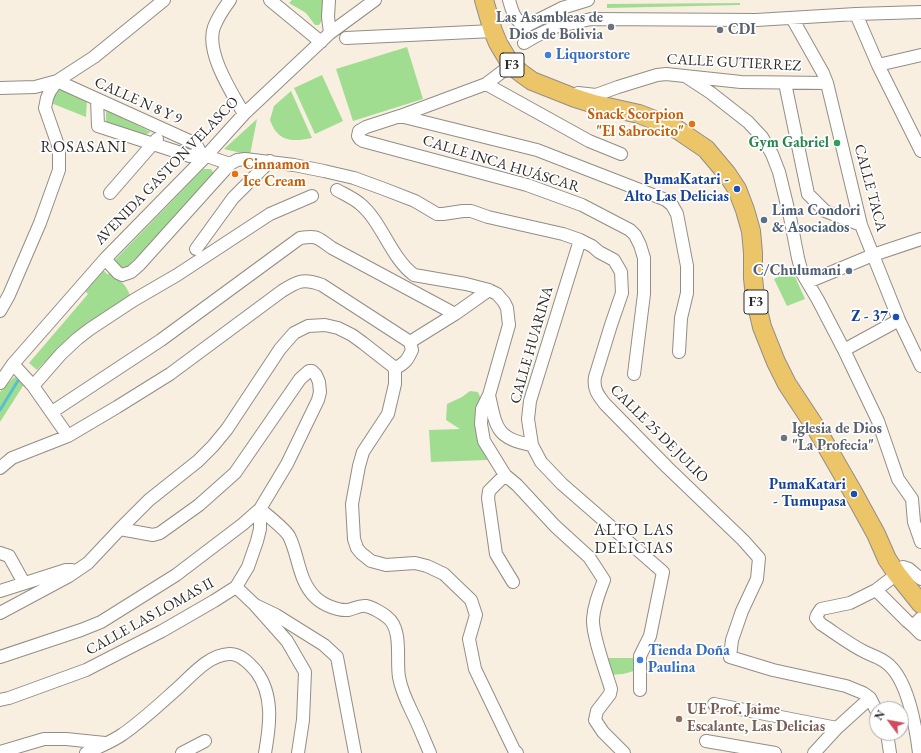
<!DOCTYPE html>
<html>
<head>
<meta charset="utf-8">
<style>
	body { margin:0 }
	#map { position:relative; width:921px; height:753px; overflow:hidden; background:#f8efe0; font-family:"EB Garamond",serif }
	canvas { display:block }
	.north { position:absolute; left:869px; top:701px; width:40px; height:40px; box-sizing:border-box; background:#fff; border:1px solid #aaa; border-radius:50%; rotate:302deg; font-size:11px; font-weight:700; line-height:16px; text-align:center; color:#2b2b2b }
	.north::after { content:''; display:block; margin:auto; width:14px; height:18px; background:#d1495b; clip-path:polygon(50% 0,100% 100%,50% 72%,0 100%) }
</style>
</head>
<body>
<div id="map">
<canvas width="921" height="753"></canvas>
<div class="north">N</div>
</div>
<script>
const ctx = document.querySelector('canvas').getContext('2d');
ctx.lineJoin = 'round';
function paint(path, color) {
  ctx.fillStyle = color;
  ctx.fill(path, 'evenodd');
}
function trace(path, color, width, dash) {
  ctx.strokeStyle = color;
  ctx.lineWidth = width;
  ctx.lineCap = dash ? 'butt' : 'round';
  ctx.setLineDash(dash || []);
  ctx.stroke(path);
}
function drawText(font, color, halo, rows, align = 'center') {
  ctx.font = font + ' "EB Garamond",serif';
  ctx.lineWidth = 3.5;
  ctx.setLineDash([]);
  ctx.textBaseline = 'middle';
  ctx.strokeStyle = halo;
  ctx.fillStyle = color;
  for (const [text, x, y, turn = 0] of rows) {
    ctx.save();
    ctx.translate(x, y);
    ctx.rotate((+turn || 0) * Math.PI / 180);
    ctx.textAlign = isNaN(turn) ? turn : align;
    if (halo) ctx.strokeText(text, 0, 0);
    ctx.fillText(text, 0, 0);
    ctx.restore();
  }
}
const green = new Path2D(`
	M292,0h32l-1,19 -4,6h-4l-9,-12 -17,-10z
	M740,3v2l-133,3v-4z
	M407,47l16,52 -70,22 -17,-52z
	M322,75l21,46 -28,13 -21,-46z
	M58,87l29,12 -1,18 -35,-14z
	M291,91l21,47c-21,4 -34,4 -42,-18l4,-14z
	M106,110l45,22 -6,3 -39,-11z
	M257,119l-7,36 -26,-6z
	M203,169h8l4,6 -3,7 -88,88 -8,-2 -1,-8z
	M103,270l4,4 7,-1 12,14 5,10 -65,43 -29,30 -8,-7 59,-69 -5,-5z
	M792,270l13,29 -18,7 -13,-27z
	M14,377l10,4 -1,5 -23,36v-30z
	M470,391l8,1 3,7 1,29 5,32 -56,2 -2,-32 31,-1 -14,-9 1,-16 15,-7z
	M605,658h31l-2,13 -11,3 -14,1z`);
const stream = new Path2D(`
	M0,410l19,-31`);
const minor = new Path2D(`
	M230,0c-6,8 -12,17 -16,27 -9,25 18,66 30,87
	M270,0l51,42
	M329,0l-1,17 2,16
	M509,0c3,11 6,22 17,26l36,-18 26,-8
	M856,14l22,51 43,86
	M792,18l31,55 4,10 34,142 38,95 22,46
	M346,38l147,-7
	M524,43l12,-7 19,-9 36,-8 165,1 100,-6 65,-2
	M511,65l-25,19 -86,32 -34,11 -7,4 -1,5 2,3 3,2 164,44 55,20 48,25 5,5 5,10 4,13v36l-10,80
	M878,65l43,-10
	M685,76l26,17 37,29 14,15 10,17 7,18 11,45 8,41 4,15 16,27 26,50 34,71 20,58 14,20 2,23 7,20
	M785,83l23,111 17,17 36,14
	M486,84l103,57 32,13
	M0,88l35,-1 22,-6 139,63 5,10
	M578,93l18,2 22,-8 39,-12 9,-1 75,8 86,1
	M97,99l1,27 92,30 11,-2 29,10 7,-4 8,-1 49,6 30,6 30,7 30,11 31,12 22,13h6l20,-3h8l17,6 75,17 17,6 12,6 7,6 15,8 7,12 1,21 -11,32 -16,52c-2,12 3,18 10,27l62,63 76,73 16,18 -2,21 -15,32 -10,29 -2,17 43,13 73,16 17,7 7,5 7,14
	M400,116l137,34 129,50 6,5 5,9 10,52v27l-6,25 -2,34
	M337,190c7,4 16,8 22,13 23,18 31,54 55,72l52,9 23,6 8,4 7,8 3,6 2,17 -20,70 -7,14 -1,15 3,17 21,34 12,10 38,41 34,31 15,23c-5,13 -10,25 -11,39 -1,16 13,53 18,70l-1,5 -13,17 -2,9 8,12 21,21
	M110,193l47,-54
	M580,240l-50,161 -2,18 4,26 9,17 21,22 101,88 -13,64 -10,20v34
	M196,249l37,-51 37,-37
	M105,259l13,14 4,2 9,-3 8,-7 91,-101
	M808,282l65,-27 48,-16
	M0,311l9,-16 31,-72 19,-53v-22l-14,-40 2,-10 3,-7 7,-10 37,-24 70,-57
	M410,342l45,-28 34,-24
	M844,350l55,-30
	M13,364l20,22 35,50
	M395,368v16l-7,30 -25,38 -4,14 -7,38 2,35 3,9 4,5 10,8 15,4 29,-2 12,3 17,8 27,26 5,15 -7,24 6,30 39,81 3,3
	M0,383l13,-19 92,-105 101,-103 38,-42 86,-81 45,-33
	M33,386l28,-32 16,-15 13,-10 44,-29 43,-25 93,-61 42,-18
	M489,395c7,32 7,44 43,50
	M52,412l109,-72 139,-102c19,-3 17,0 32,10l123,66
	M0,468l12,-10 56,-22 49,-29 53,-33 112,-83c16,-10 21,-13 40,-6l88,57 2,8c-4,9 -7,14 -17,18
	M505,475l-16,16 -1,7 8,56 17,28
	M260,509c7,6 25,20 29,27 10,20 9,44 26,61 7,7 22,14 33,13 6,-1 11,-5 18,-4 6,1 16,7 21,11 16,12 9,42 12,60 3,18 12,32 19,48 4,9 8,19 12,28
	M0,553l9,3 15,27
	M236,587l19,18 32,36 18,31 -2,48 -5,33
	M876,590l31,31 6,5
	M0,591l66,-21h6
	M255,605l21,10 48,30 13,12 18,96
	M0,613l69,-37 19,-13 32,-34 29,-29 49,-39 15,-15 14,-17 53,-80 14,-16 14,-7 17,-1 13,3 14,7 11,8 32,25
	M921,618l-8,8 8,8
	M0,657l81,-27 20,-8 75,-47 67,-51 17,-15 27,-45 31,-64 2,-8 -1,-10 -3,-7 -4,-4h-3l-9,8 -65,94 -36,32 -39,28 -7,2 -33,-6
	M0,700l9,-2 77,-28 76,-39 52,-30 22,-14 12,-20 9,-26 3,-12v-20
	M714,704l123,24
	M887,733l3,20
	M706,741l69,12
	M0,752l44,-13h22l39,4
	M86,753c12,-6 26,-11 37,-19 19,-13 39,-32 56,-47 14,-13 30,-32 50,-33 11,-1 21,10 27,17 18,24 14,54 9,82
	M182,753l23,-12
	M814,753l23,-25 33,-30
	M919,753c-3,-25 -11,-71 -30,-88 -7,-7 -16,-9 -24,-13 -16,-8 -30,-19 -44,-28l-5,-6 1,-3 4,-6 29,-6 26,-13 21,-16 6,-7 6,2 12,10`);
const highway = new Path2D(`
	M484,0l9,31 5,12 13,22 10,8 11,8 43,17 19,6 45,10 36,14 31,21 21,25 10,15 8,21 6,21 2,22v25l2,19 7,30 14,35 11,22 29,44 38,66 22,40 11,25 10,15 24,30`);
const markers = [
	[611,27,4,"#6b7280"],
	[720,30,4,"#6b7280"],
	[548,55,4,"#3f7fe0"],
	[692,124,4,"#e8710a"],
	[837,143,4,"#2e9e5b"],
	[235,174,4,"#e8710a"],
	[737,189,4,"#1a4fb4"],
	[764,220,4,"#5c6f8a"],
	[849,271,4,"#5c6f8a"],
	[896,317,4,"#1a4fb4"],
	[784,438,4,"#6b7280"],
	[854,494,4,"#1a4fb4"],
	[640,660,4,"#3f7fe0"],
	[679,719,4,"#8d6e63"]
];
const shields = [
	[512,65,24],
	[756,302,24]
];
const shieldNames = [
	["F3",512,65],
	["F3",756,302]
];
const worshipNames = [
	["Las Asambleas de",603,18,"right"],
	["Dios de Bolivia",603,35,"right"],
	["CDI",728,30],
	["Iglesia de Dios",792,429],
	["\"La Profecia\"",792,446]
];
const shopNames = [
	["Liquorstore",556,55],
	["Tienda Doña",648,651],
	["Paulina",648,668]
];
const streetNames = [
	["CALLE GUTIERREZ",734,63,3],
	["CALLE N 8 Y 9",138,101,24],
	["CALLE INCA HUÁSCAR",501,164,17],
	["AVENIDA GASTON VELASCO",167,171,-46],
	["CALLE TACA",870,188,75],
	["CALLE HUARINA",532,345,-74],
	["CALLE 25 DE JULIO",659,434,45],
	["CALLE LAS LOMAS II",150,617,-29]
];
const foodNames = [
	["Snack Scorpion",684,115],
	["\"El Sabrocito\"",684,132],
	["Cinnamon",243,165,"left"],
	["Ice Cream",243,182,"left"]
];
const leisureNames = [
	["Gym Gabriel",829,143]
];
const transitNames = [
	["PumaKatari -",729,180],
	["Alto Las Delicias",729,197],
	["Z - 37",888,317],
	["PumaKatari",846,485],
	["- Tumupasa",846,502]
];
const serviceNames = [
	["Lima Condori",772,211],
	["& Asociados",772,228],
	["C/Chulumani",841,271,"right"]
];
const educationNames = [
	["UE Prof. Jaime",687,710],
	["Escalante, Las Delicias",687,727]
];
const neighbourhoodNames = [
	["ROSASANI",84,148],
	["ALTO LAS",634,531],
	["DELICIAS",634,549]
];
paint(green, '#a0dd91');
trace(stream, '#54c1cc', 3);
trace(minor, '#928d86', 14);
trace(highway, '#928d86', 20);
trace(minor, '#fff', 12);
trace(highway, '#edc569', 18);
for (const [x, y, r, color] of markers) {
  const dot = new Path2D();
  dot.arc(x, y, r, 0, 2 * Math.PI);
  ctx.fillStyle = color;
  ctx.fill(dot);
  trace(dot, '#fff', 1.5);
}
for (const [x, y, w] of shields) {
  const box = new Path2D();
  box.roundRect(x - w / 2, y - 12, w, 24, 3);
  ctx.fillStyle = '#fff';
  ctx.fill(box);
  trace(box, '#2b2b2b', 1);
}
drawText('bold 14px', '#2b2b2b', null, shieldNames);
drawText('bold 15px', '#5b616d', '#fff', worshipNames, 'left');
drawText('bold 15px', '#366cbe', '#fff', shopNames, 'left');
drawText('15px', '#2b2b2b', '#fff', streetNames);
drawText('bold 15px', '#c56008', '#fff', foodNames, 'right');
drawText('bold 15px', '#27864d', '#fff', leisureNames, 'right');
drawText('bold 15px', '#164399', '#fff', transitNames, 'right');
drawText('bold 15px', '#4e5e75', '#fff', serviceNames, 'left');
drawText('bold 15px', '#785e54', '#fff', educationNames, 'left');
ctx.letterSpacing = '1px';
drawText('16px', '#2b2b2b', '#fff', neighbourhoodNames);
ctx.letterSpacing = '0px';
</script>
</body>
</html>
